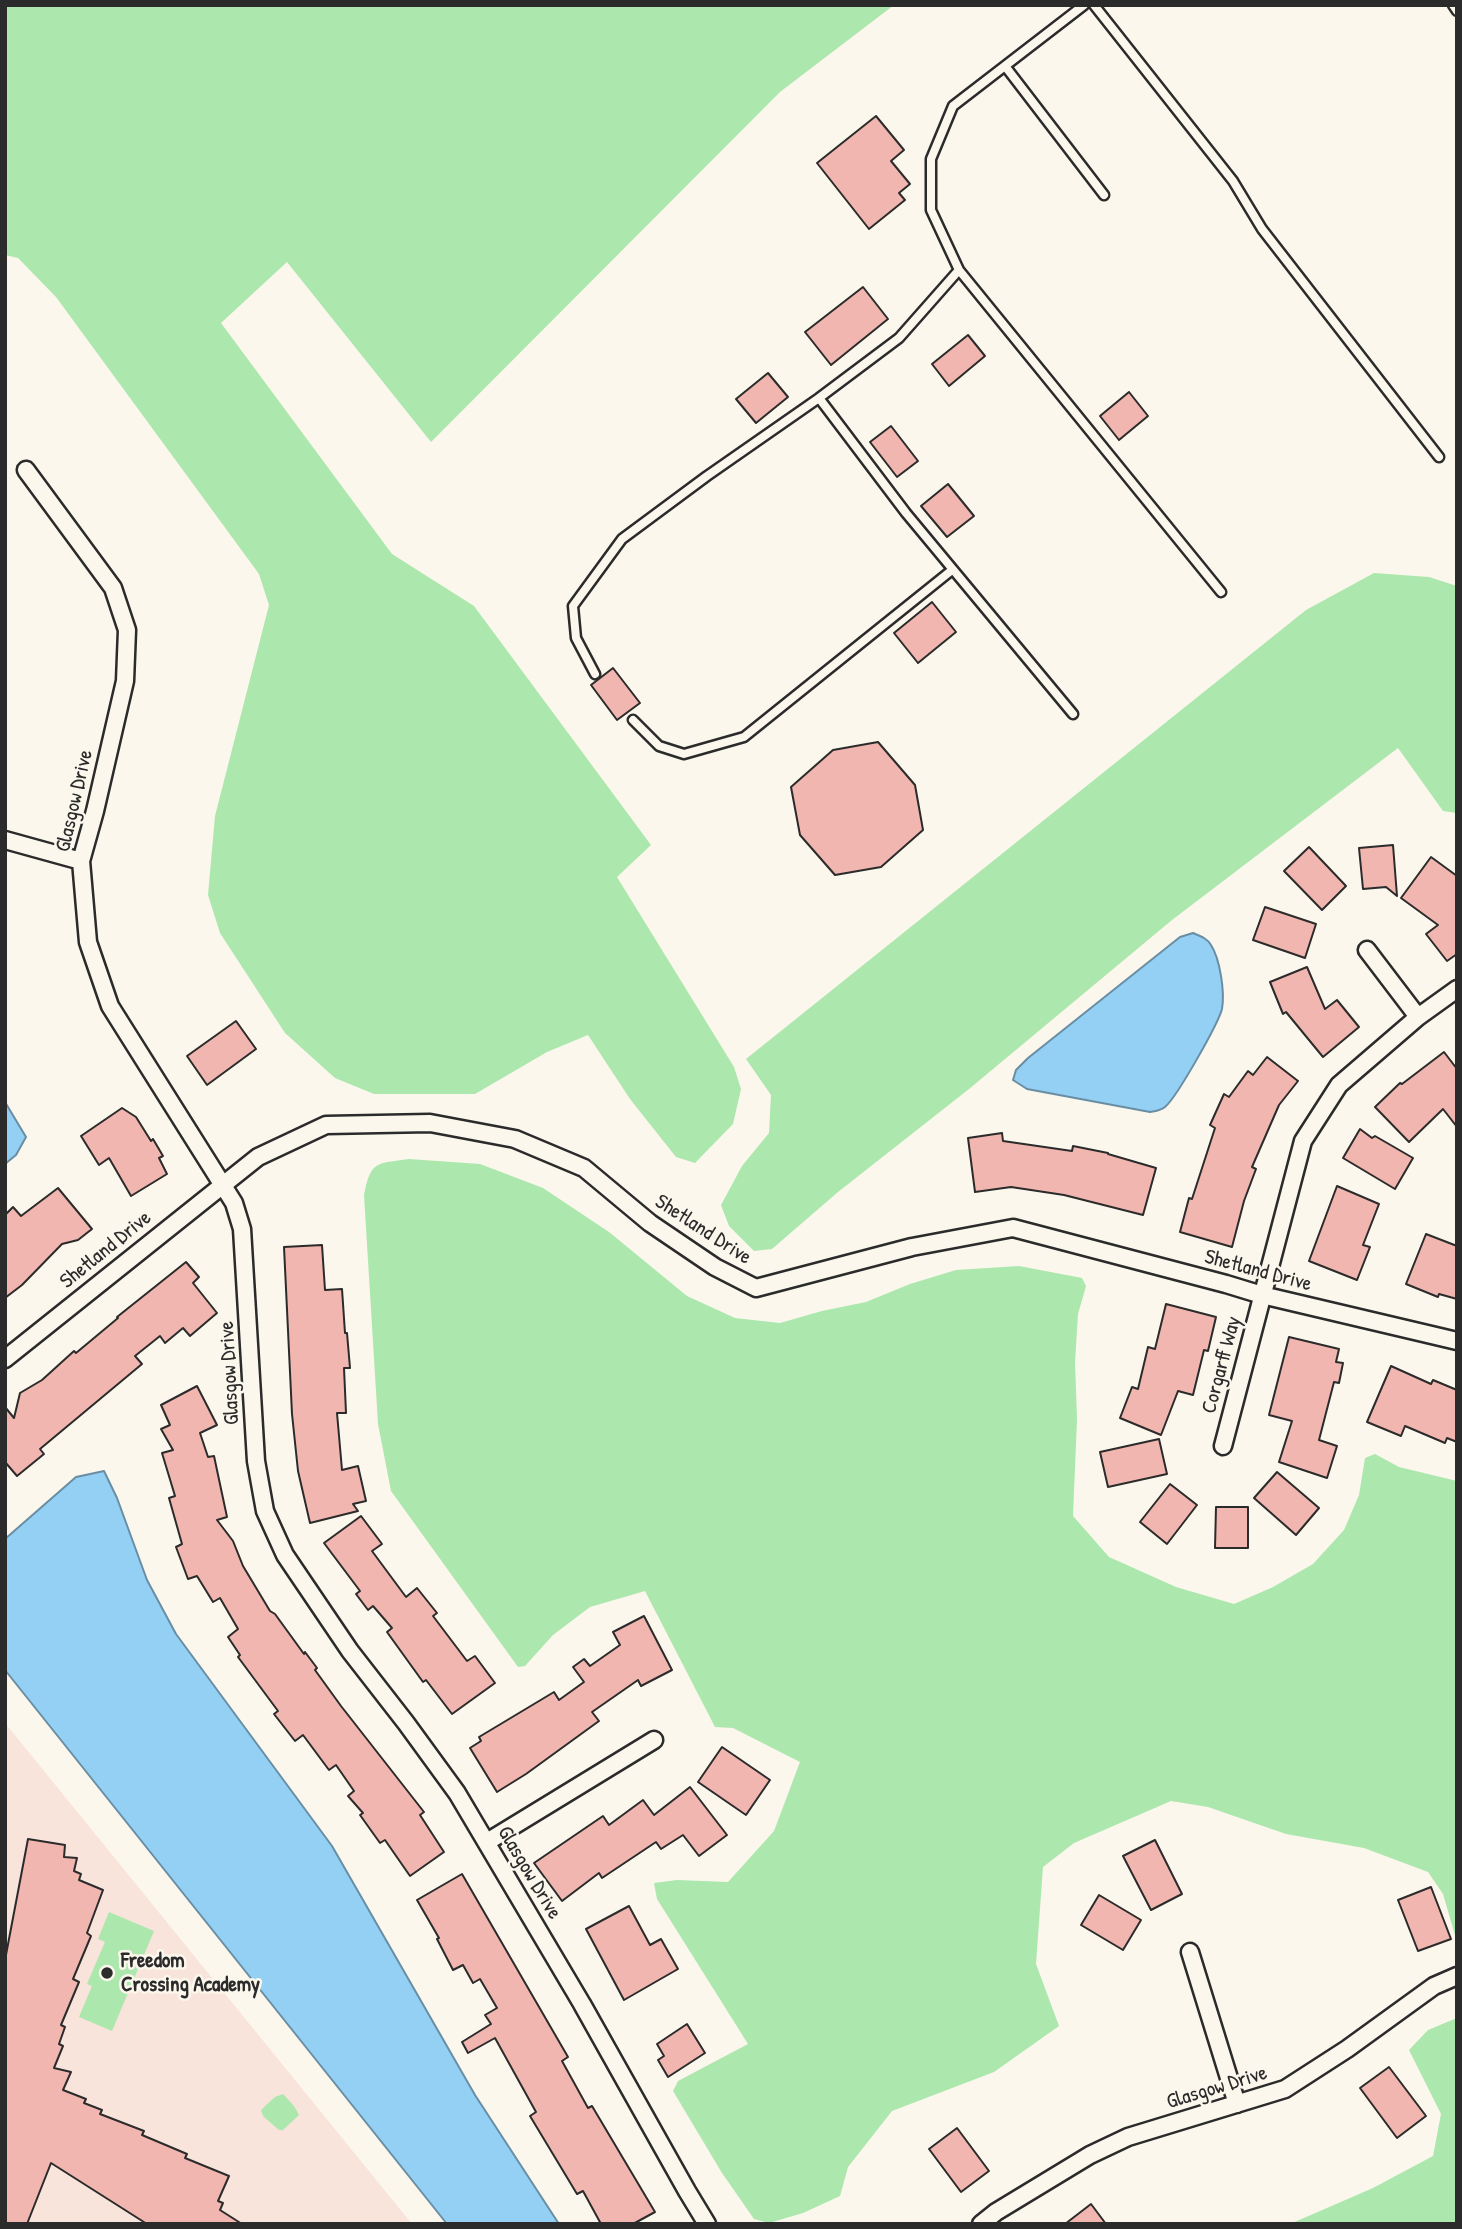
<!DOCTYPE html>
<html>
<head>
<meta charset="utf-8">
<style>
	body { margin:0 }
	#map { position:relative; width:1462px; height:2229px; overflow:hidden; background:#fbf7ec; font-family:"Patrick Hand",sans-serif }
	canvas { display:block }
	.frame { position:absolute; inset:0; border:7px solid #2b2b2b; pointer-events:none }
</style>
</head>
<body>
<div id="map">
<canvas width="1462" height="2229"></canvas>
<div class="frame"></div>
</div>
<script>
const ctx = document.querySelector('canvas').getContext('2d');
ctx.lineJoin = 'round';
function paint(path, color) {
  ctx.fillStyle = color;
  ctx.fill(path, 'evenodd');
}
function trace(path, color, width, dash) {
  ctx.strokeStyle = color;
  ctx.lineWidth = width;
  ctx.lineCap = dash ? 'butt' : 'round';
  ctx.setLineDash(dash || []);
  ctx.stroke(path);
}
function drawText(font, color, halo, rows, align = 'center') {
  ctx.font = font + ' "Patrick Hand",sans-serif';
  ctx.lineWidth = 5;
  ctx.setLineDash([]);
  ctx.textBaseline = 'middle';
  ctx.strokeStyle = halo;
  ctx.fillStyle = color;
  for (const [text, x, y, turn = 0] of rows) {
    ctx.save();
    ctx.translate(x, y);
    ctx.rotate((+turn || 0) * Math.PI / 180);
    ctx.textAlign = isNaN(turn) ? turn : align;
    if (halo) ctx.strokeText(text, 0, 0);
    ctx.fillText(text, 0, 0);
    ctx.restore();
  }
}
const built = new Path2D(`
	M5,1723l407,501h-407z`);
const green = new Path2D(`
	M5,5h889l-114,87 -349,350 -144,-180 -66,61 171,231 82,52 177,239 -34,32 117,190 7,22 -8,35 -38,39 -19,-6 -46,-58 -42,-64 -41,17 -72,42h-101l-39,-16 -50,-45 -65,-100 -12,-38 7,-79 54,-211 -10,-31 -203,-277 -38,-39 -13,-3z
	M1374,573l55,4 28,9v227l-14,-2 -45,-63 -226,172 -203,169 -131,103 -66,57 -18,2 -25,-25 -8,-21 21,-39 27,-33 2,-38 -25,-36 560,-449z
	M409,1159l71,5 63,24 66,44 78,64 48,22 45,5 42,-12 44,-9 44,-18 46,-14 63,-4 63,12 4,8 -8,28 -3,48 2,57 -4,97 36,41 67,30 58,17 39,-17 40,-23 31,-34 15,-35 6,-37 10,-4 24,13 58,14v461l-14,-48 -15,-22 -64,-24 -78,-14 -78,-27 -37,-6 -97,42 -31,24 -7,97 23,62 -65,46 -102,39 -44,56 -8,29 -37,17 -34,10 -15,-4 -32,-46 -49,-82 5,-10 70,-37 -91,-145 -3,-16 23,-3 51,2 46,-51 26,-69 -67,-34 -18,-1 -70,-136 -55,16 -37,28 -28,31 -7,1 -127,-176 -13,-67 -14,-229c7,-35 12,-31 45,-36z
	M109,1912l45,19 -42,100 -33,-14 13,-31 -5,-2 18,-42 -7,-3z
	M1457,2018v206h-167l83,-36 60,-32 8,-42 -32,-64 19,-20z
	M283,2094l11,12 5,9 -16,15h-4l-16,-14 -2,-6 14,-13z`);
const water = new Path2D(`
	M1193,933c7,3 14,5 18,12 9,14 14,47 11,64 -4,15 -45,88 -57,98 -5,4 -10,4 -15,5l-123,-23 -14,-9 3,-10 12,-12 152,-121z
	M5,1102l21,35 -10,18 -11,9z
	M104,1471l13,27 30,82 29,54 156,212 143,249 84,129h-112l-442,-554v-131l71,-62z`);
const building = new Path2D(`
	M876,116l28,34 -13,11 19,23 -11,9 6,7 -36,29 -52,-66z
	M863,287l25,32 -57,46 -26,-33z
	M968,335l17,21 -36,30 -17,-22z
	M768,373l20,24 -32,26 -20,-24z
	M1129,392l19,24 -29,24 -19,-24z
	M891,426l27,35 -21,16 -27,-35z
	M948,484l26,32 -27,21 -26,-31z
	M932,602l24,30 -38,31 -24,-30z
	M613,668l27,35 -23,17 -26,-35z
	M878,742l37,43 8,45 -42,37 -46,8 -35,-40 -9,-48 42,-37z
	M1393,845l4,51 -11,-9 -23,2 -4,-41z
	M1309,847l37,39 -24,24 -38,-39z
	M1431,857l26,19v78l-10,7 -21,-27 12,-9 -37,-27z
	M1265,907l51,17 -11,34 -52,-18z
	M1307,967l18,42 12,-9 22,27 -36,30 -37,-45 -3,2 -13,-32z
	M236,1021l20,28 -49,36 -20,-29z
	M1444,1052l13,17v58l-14,-18 -34,33 -34,-35 25,-24 2,1z
	M1267,1057l31,24 -19,24 -27,62 4,2 -12,32 -12,46 -52,-15 9,-34 3,1 23,-71 -5,-3 14,-31 5,3 19,-26 5,4z
	M122,1108l14,9 15,24 2,-2 10,17 -4,2 8,16 -36,22 -22,-38 -10,7 -18,-29z
	M1360,1129l12,9 3,-2 38,22 -18,31 -52,-31z
	M1002,1133l1,8 69,10 1,-5 35,7v1l48,14 -13,47 -79,-20 -53,-8 -36,5 -7,-54z
	M1337,1186l42,18 -16,41 7,2 -13,33 -48,-19z
	M58,1188l34,41 -14,11 -16,4 -40,41 -17,13v-83l8,-8 8,9z
	M1426,1234l31,12v53l-18,-5 -1,3 -32,-13z
	M322,1245l3,45 17,-1 3,44h2l3,35h-6l2,45h-9l5,57 16,-4 8,35 -13,3 5,7 -48,12 -12,-52 -6,-57 -8,-167z
	M186,1262l13,15 -6,6 24,30 -27,23 -7,-8 -18,15 -5,-7 -25,20 7,8 -102,85 4,5 -27,22 -12,-14v-55l9,11 6,-25 22,-13 32,-29 2,2 42,-35 -1,-1z
	M1166,1304l50,13 -8,34 -4,-1 -11,45 -15,-4 -17,44 -41,-17 12,-31 6,2 10,-42 7,2z
	M1289,1337l50,12 -3,13 7,1 -4,20 -5,-1 -15,58 18,6 -10,32 -48,-16 13,-41 -23,-6z
	M1391,1366l40,18 2,-4 24,10v52l-10,-4 -2,5 -40,-17 -4,10 -34,-14z
	M197,1386l20,39 -17,8 8,24 6,-1 13,61 -10,3 16,21 10,25 27,45 5,3 29,40 1,-2 12,16 -2,2 26,36 83,106 -4,3 24,37 -34,24 -25,-36 -5,3 -20,-28 3,-2 -15,-17 6,-5 -18,-26 -7,5 -26,-35 -8,6 -21,-27 4,-3 -40,-54 2,-2 -12,-18 10,-8 -18,-31 -7,4 -16,-26 -9,3 -12,-32 6,-3 -13,-46 6,-2 -13,-43 11,-3 -12,-21 9,-4 -9,-20z
	M1159,1439l8,35 -59,13 -8,-35z
	M1277,1472l42,36 -23,27 -42,-37z
	M1170,1484l27,21 -30,39 -27,-22z
	M1216,1507h32v41h-33z
	M361,1516l21,28 -10,7 34,46 11,-9 20,25 -4,3 34,45 8,-5 20,27 -43,31 -26,-34 -3,2 -36,-50 5,-4 -19,-22 -5,4 -12,-16 4,-3 -36,-48z
	M644,1616l28,54 -31,16 -3,-6 -46,32 7,9 -73,53 -29,18 -27,-44 11,-7 -2,-4 75,-45 5,8 25,-18 -11,-15 11,-8 6,7 30,-21 -7,-13z
	M722,1747l48,33 -24,35 -48,-33z
	M690,1787l37,48 -28,21 -16,-21 -22,14 -5,-7 -54,36 -3,-5 -37,28 -28,-38 69,-47 6,9 34,-25 11,15z
	M28,1839l37,6 -1,12 13,1 -3,13 7,3 -2,6 24,10 -16,43 4,3 -18,43 6,3 -18,43 4,2 -6,17 4,2 -9,22 17,4 -8,18 23,9 -2,4 18,7 -2,4 44,17 -2,4 45,19 -2,4 44,18 -11,25 5,2 -3,7 22,14h-95l-96,-61 -24,61h-22v-264z
	M1155,1840l27,54 -31,16 -28,-54z
	M462,1874l106,183 -6,4 26,47 4,-2 63,106 -22,12h-32l-18,-33 -6,3 -47,-78 6,-4 -41,-74 -27,15 -6,-11 29,-18 -6,-9 12,-7 -17,-29 -7,4 -10,-18 -10,5 -16,-31 2,-1 -22,-38z
	M1431,1887l20,52 -33,12 -20,-51z
	M1099,1895l42,25 -18,30 -42,-25z
	M629,1906l21,39 11,-6 17,30 -54,31 -38,-71z
	M687,2024l18,29 -37,24 -10,-17 6,-4 -7,-12z
	M1389,2067l37,49 -29,22 -37,-50z
	M957,2128l32,43 -28,21 -32,-43z
	M1091,2204l15,20h-41z`);
const service = new Path2D(`
	M1094,5l139,176 29,48 177,228
	M1453,5l4,6
	M1005,66l99,129
	M959,270l262,322
	M819,398l87,115 167,201
	M595,674l-19,-36 -3,-32 49,-67 85,-63 112,-78 80,-60 60,-68 -28,-60v-51l22,-53 131,-101
	M633,720l26,26 25,8 60,-17 208,-167`);
const minor = new Path2D(`
	M26,470l87,118 14,42 -2,51 -30,130 -14,50 7,81 22,64 124,197 8,26 14,232 9,50 20,44 65,96 56,72 51,70 125,211 105,187 20,33
	M5,840l76,21
	M1367,950l51,67
	M5,1359l253,-202 68,-32 104,-2 85,16 69,29 66,55 65,44 41,21 156,-41 101,-19 213,56 36,11 195,46
	M1223,1446l80,-305 36,-56 79,-68 39,-28
	M487,1842l167,-102
	M1190,1952l47,152
	M981,2224l15,-12 94,-57 38,-18 157,-48 62,-40 87,-63 23,-10`);
const markers = [
	[107,1973,7,"#2b2b2b"]
];
const streetNames = [
	["Glasgow Drive",75,801,-77],
	["Shetland Drive",703,1230,33],
	["Shetland Drive",106,1250,-39],
	["Shetland Drive",1258,1271,15],
	["Corgarff Way",1222,1365,-75],
	["Glasgow Drive",230,1373,-93],
	["Glasgow Drive",529,1873,59],
	["Glasgow Drive",1217,2088,-17]
];
const poiNames = [
	["Freedom",121,1961],
	["Crossing Academy",121,1985]
];
paint(built, '#f8e4da');
paint(green, '#ace7ad');
paint(water, '#93d0f4');
trace(water, '#698ea4', 2);
paint(building, '#f1b6af');
trace(building, '#2b2b2b', 2);
trace(service, '#2b2b2b', 13);
trace(minor, '#2b2b2b', 21);
trace(service, '#fbf7ec', 8);
trace(minor, '#fbf7ec', 16);
for (const [x, y, r, color] of markers) {
  const dot = new Path2D();
  dot.arc(x, y, r, 0, 2 * Math.PI);
  ctx.fillStyle = color;
  ctx.fill(dot);
  trace(dot, '#fbf7ec', 2.5);
}
drawText('21px', '#2b2b2b', '#fbf7ec', streetNames);
drawText('bold 21px', '#2b2b2b', '#fbf7ec', poiNames, 'left');
</script>
</body>
</html>
